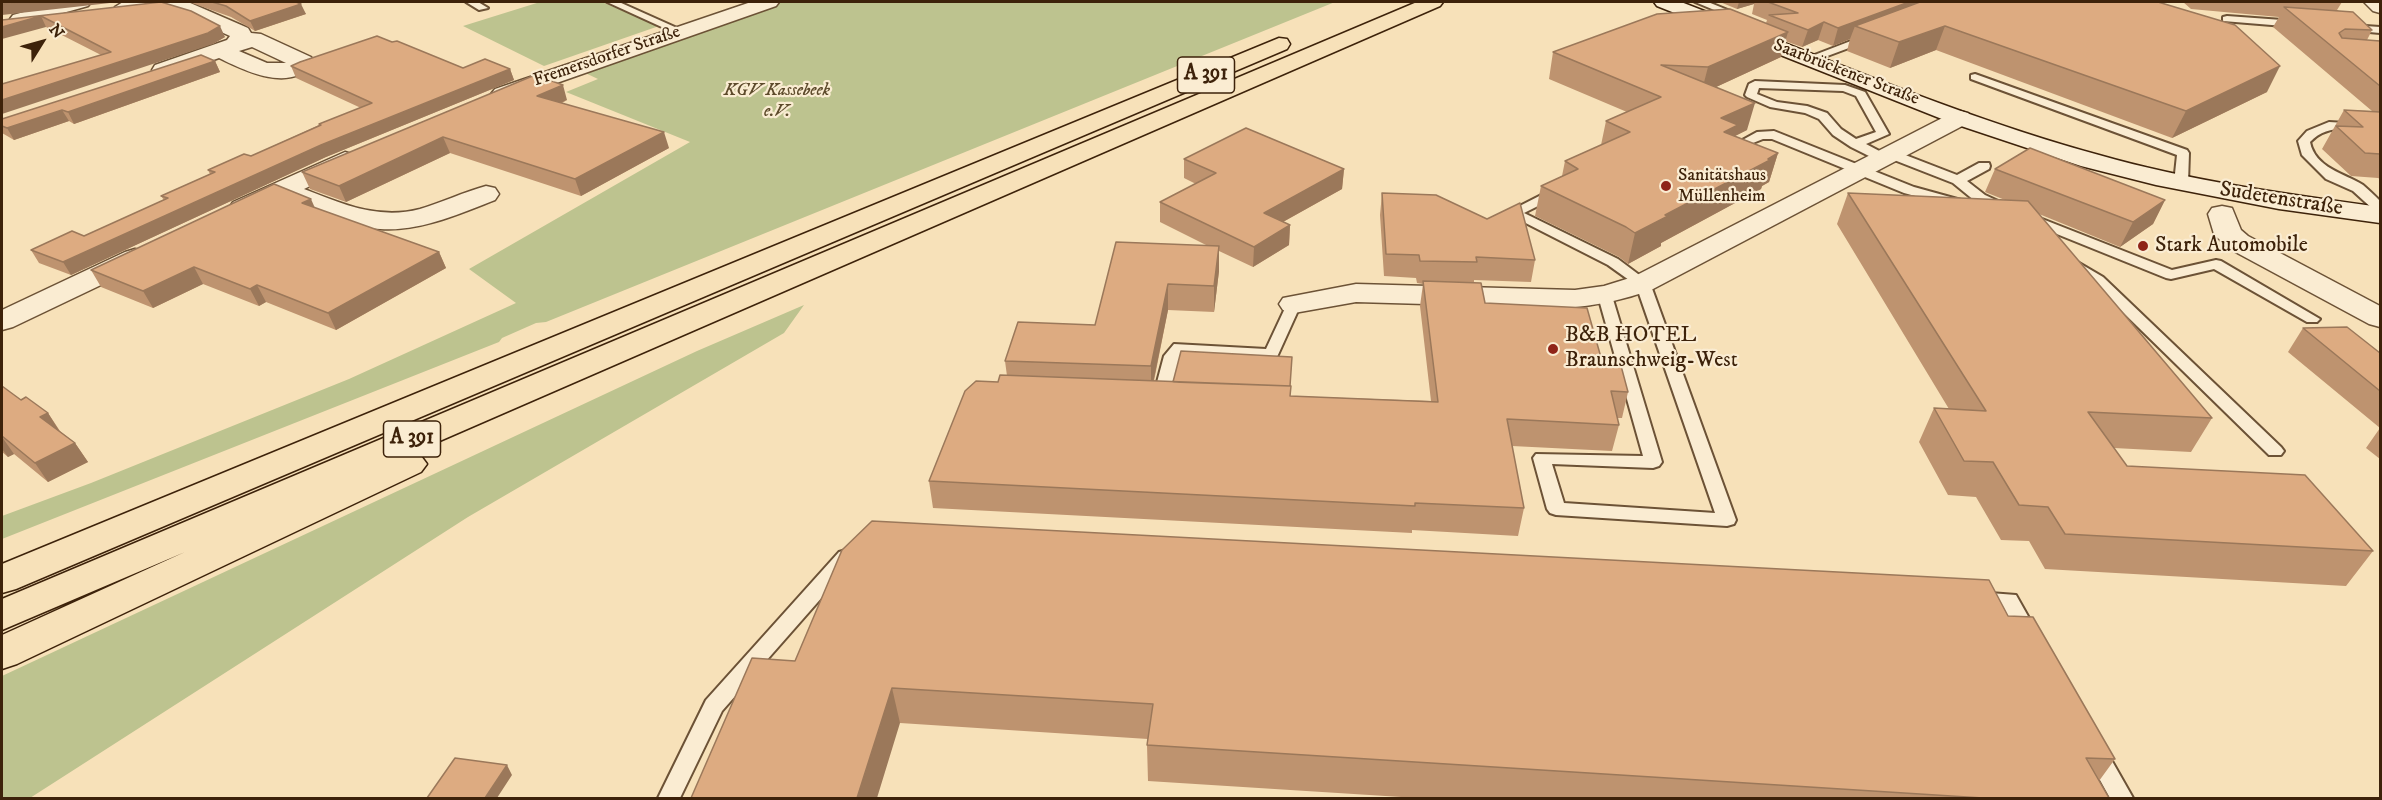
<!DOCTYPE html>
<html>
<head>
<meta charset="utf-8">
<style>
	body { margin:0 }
	#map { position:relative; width:2382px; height:800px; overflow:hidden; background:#f7e1b9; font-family:"IM FELL DW Pica",serif }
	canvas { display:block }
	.frame { position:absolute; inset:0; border:3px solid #3d220a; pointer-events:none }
	.north { position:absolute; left:12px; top:12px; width:60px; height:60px; -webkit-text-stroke:4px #faecd2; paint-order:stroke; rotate:53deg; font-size:16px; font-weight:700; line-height:24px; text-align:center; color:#3d220a }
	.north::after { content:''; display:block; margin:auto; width:21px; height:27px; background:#3d220a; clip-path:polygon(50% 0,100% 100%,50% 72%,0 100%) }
</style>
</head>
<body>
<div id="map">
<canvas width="2382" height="800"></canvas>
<div class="frame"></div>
<div class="north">N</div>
</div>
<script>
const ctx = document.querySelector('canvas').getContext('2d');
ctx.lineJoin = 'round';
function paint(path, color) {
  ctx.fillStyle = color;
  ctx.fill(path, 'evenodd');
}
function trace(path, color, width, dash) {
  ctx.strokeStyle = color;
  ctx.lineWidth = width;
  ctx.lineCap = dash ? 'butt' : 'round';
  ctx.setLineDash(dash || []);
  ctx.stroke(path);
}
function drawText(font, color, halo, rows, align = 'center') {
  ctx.font = font + ' "IM FELL DW Pica",serif';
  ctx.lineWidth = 4.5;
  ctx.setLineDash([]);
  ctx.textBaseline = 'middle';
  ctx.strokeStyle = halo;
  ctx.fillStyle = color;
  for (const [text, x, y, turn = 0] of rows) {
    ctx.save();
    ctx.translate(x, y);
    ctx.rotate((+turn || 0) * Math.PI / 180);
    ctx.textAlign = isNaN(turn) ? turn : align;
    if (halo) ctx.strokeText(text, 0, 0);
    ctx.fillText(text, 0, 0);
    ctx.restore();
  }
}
const green = new Path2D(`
	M540,2h62l57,24 -115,40 -81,-40z
	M780,2h555l-789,320 -10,1 -34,15 -3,4 -497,197v-23l89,-33 258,-104 167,-76 -47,-34 221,-127 -124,-50 32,-13 -17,-8z
	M804,305l-20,28 -316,184 -438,281h-28v-122l695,-325z`);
const lane = new Path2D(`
	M466,2h12l10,6 -9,2z
	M607,2h12l67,30 -1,2h-8z
	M1695,2h13l37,15 -9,2z
	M2227,16l69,5 5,3 -5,3 -73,-6v-4z
	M2351,25l29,2v6l-33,-3 -1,-2z
	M1869,34l4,1v4l-59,22 -4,1 -6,-3z
	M1975,74l212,76 2,3 -1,30 -7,4 -7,-4 3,-28 -206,-76v-4z
	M1755,81l90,4 20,7 24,42 -23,10 19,10 6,-4 4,1 62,24 22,-12h10l1,3 -1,3 -22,12 18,14 26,12 -7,4 -29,-10 -22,-18 -64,-25 -2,3h-8l-28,-14 -18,-12 -14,-16 -14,-6 -35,-6 -23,-10 -2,-2 4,-11zM1759,88l84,3 13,5 20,36 -20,7 -15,-10 -14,-16 -20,-7 -30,-4 -20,-8z
	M2329,122l51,3v8c-24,-3 -51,-11 -70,9 5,26 34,31 53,43 6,5 12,11 17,16v11l-5,-1 -22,-20 -27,-12 -24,-24 -4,-14 9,-10z
	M1774,131l140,56 47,13 2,3 -7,4 -52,-14 -132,-54h-9l-20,8 -6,-4 20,-11z
	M1553,189l7,4 -2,3 -34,17 94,46 32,24 86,237 -2,4 -7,2 -171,-11 -6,-2 -3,-4 -14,-51 3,-4 107,2 -45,-160 7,-4 7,4 50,166 -3,4 -6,2 -101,-4 12,39 151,10 -79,-228 -28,-20 -102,-52z
	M2027,213l145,57 44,-10 5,1 99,58 -3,3h-10l-93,-53 -43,10 -5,-1 -144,-58 -2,-3 2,-3z
	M2074,260l29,17 178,170 3,4 -3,4h-12l-176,-172 -24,-16 -2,-3 2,-3z
	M1294,300l7,4 -24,53 -93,-5 -4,5 -12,44 -2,4h-12l-2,-4 12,-45 10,-12 92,5 21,-45z
	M846,550l7,2 3,5 -3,5 -131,149 -42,87h-22l48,-98 133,-148z
	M1977,592l39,3 22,39 -3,5 -7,3 -7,-3 -18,-32 -33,-3 -3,-5 3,-5z
	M2096,744l8,3 29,51h-23l-25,-45 3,-6z`);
const street = new Path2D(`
	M60,2h31l-3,4 -68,19 -7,-2 -3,-4 3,-4z
	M123,2h65l60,26 3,5 10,1 50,23 3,5c-22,32 -69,9 -95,-4l-48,17 -8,2 -8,-2 -3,-5 3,-5 72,-25 3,-4 -53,-24 -59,-1 -3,-4zM252,47l34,16h-19l-28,-12z
	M751,2h28l-3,4 -265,93 -8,2 -8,-2 -4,-5 4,-5z
	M2364,2h16v11l-7,-2z
	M1960,111l8,2 4,5 -4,5 -315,166c-29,11 -58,17 -89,19l-208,-6 -62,11 -11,-3 -4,-6 4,-6 73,-14 219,6 29,-4 29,-9 319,-164z
	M345,152l9,3 4,5 -4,5 -50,24c39,15 74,31 116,20 23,-7 44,-17 66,-23l9,2 4,6 -4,6c-36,14 -76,32 -115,29 -34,-2 -66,-18 -97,-30l-32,15 -9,2 -9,-2 -4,-6 4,-6z
	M2222,206l10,2 9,22 7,6 132,70v21l-11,-3 -141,-76 -14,-14 -6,-20 4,-6z
	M135,249l10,3 4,6 -4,6 -132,63 -11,3v-20l123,-58z`);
const secondary = new Path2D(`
	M1654,2h27c138,53 275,114 418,153 91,26 187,39 281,52v16l-101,-14 -123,-24 -75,-19 -129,-43 -295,-117z`);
const highway = new Path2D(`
	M1417,2h26l-3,4 -1028,447 9,3 6,8 -6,8 -404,192 -15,5v-34l183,-83 -183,78v-31z
	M1279,38l8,1 3,5 -3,5 -1271,540 -14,4v-29z`);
const wall = new Path2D(`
	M161,2l64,35 -12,7 -112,11 -55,-28 -44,-7z
	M189,2h107l10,12 -51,17 -24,-14z
	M1720,2h198l349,90 -95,46 -236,-88 -46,18 -43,-17 3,-12 -17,7 -15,-6 -16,7 -17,-6 -4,16 -65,30 31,43 -12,6 43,17 -9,29 -7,4 -1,3 -100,54v3l-33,18 -9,-7 -84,-41 6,-30 21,-10 3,-15 36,-16 5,-24 21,-9 -78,-33 4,-27 213,-29 1,-3 -15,-6 2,-10 -17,5z
	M2183,2h159l-5,8 35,20 -5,10 13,1v138l-2,-1 -27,-2 -29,-27 22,-39 28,1 -99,-84 6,-10 -88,-8z
	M392,42l71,26 47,1 4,11 -188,77 -255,118 -32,-12 -8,-13 53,-14 80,-36 -3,-4 49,-22 -2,-4 43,-14 68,-31v-1l42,-16 -65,-30 -5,-12z
	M215,61l5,11 -146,52 -5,-3 -55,19 -12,-7v-14z
	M567,100l-5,3 107,45 -88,48 -131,-43 -104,49 -36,-13 -8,-17z
	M1184,159l160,10 -2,20 -59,33 7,3 -1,20 -36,22 -34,-16v20l-5,41 -46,-2 -14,71 136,15 141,5 -11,-95 3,-22 -6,-1 -1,-5 -32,-2 -4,-61 2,-22 153,67 -4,22 -57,-2v2l11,21 117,58 26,31 -6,26h-5l2,7 -7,26 -100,-5 12,62 -6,28 -106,-6v3l-479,-25 -4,-27 69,-99 9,-6 -2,-15 90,-36 113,-79 -48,-24v-20l36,-18 -12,-6z
	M1995,169l170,31 -12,24 -33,23 -81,-33 173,204 -21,34 -77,-4 13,18 246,85 -27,35 -301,-17 -16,-28 -28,-1 -25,-43 -28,-2 -29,-53 15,-34 15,1 -112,-185 11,-31 157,7 -20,-8z
	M315,208l124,44 7,16 -110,62 -70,-28 -7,4 -56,-22 -50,24 -52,-21 -10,-17z
	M2303,328l77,25v106l-14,-11 14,-20 -92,-76z
	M2,386l19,14 27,13 12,18 15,12 13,19 -40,20 -34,-28 -6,3 -6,-5z
	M2008,616l107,143 -16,22 10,17h-692l-269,-17 -1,-36 1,-6 -248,-16 -105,-62z`);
const shadedWall = new Path2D(`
	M21,2h98l-117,13v2v-13z
	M1739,2h16l-1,2 -17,5z
	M1909,2h9l-5,13 -58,11 -5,13 -17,7 5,-18z
	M301,4l5,10 -51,17 -5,-10z
	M41,16l5,11 -44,12v-12z
	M1824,22l-6,18 -16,7 6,-17z
	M220,26l5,11 -12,7 -211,70v-14z
	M1945,26l-9,24 -46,18 9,-26z
	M1788,32l-7,25 -80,37 7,-27z
	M215,61l5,11 -146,52 -6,-12z
	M2280,66l-13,26 -95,46 14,-27z
	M510,69l4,11 -188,77 -255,118 -8,-13 258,-117z
	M563,85l4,15 -25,11 -5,-15z
	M1755,103l-8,27 -12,6 -5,17 -9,-35z
	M62,110l7,11 -55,19 -7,-12z
	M664,132l5,16 -88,48 -6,-17z
	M443,137l7,16 -104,49 -7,-16z
	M1778,153l-9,29 -7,4 -1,3 -100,54v3l-33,18 7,-31 30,-18z
	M1344,169l-2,20 -79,44 1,-20z
	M311,199l7,16 -16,-12z
	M2165,200l-12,24 -33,23 13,-25z
	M1290,225l-1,20 -36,22 1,-20z
	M1219,246v25l-5,41v-26z
	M439,252l7,16 -110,62 -8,-17z
	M194,267l9,17 -50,24 -10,-17z
	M1168,284v26l-17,83v-27z
	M257,285l9,17 -7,4 -9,-17z
	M48,413l12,19 -20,-15z
	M2,437l12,17 -6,3 -6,-8z
	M75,443l13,19 -40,20 -13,-19z
	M892,688l8,35 -23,75h-20z
	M507,765l5,10 -15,23h-12z`);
const building = new Path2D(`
	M2,2h19l-19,2z
	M161,2l30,9 29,15 -12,7 -206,67v-16l109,-32 -70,-36 -39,11v-7z
	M212,2h84l5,2 -51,17 -24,-15z
	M1768,2h141l-71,26 -14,-6 -16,8 -39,-15 29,-2z
	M1920,2h238l77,23 45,41 -94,45 -241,-85 -46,16 -44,-16z
	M2284,7l69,5 19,18 -27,-1 -6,4 3,5 38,3v45z
	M1730,9l58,23 -80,35 -47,-2 94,38 -34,15 17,7 -14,7 54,21 -10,6 2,1 -105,55 3,1 -33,17 -9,-6 -85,-41 37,-17 -13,-8 65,-29 -24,-11 55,-24 -108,-45 104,-38z
	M377,36l15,6 5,-1 66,27 22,-9 25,10 -189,76 -258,117 -32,-12 41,-19 12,5 84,-38 -7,-2 54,-24 -7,-2 36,-16 7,2 70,-31 -2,-1 53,-21 -81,-37 9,-4z
	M201,55l14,6 -147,51 -6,-2 -55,18 -5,-2v-7z
	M535,75l28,10 -26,11 127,36 -89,47 -132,-42 -104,49 -37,-14z
	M2344,110l36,2v42l-15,-1 -29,-27 27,1z
	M1246,128l98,41 -80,44 26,12 -36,22 -94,-45 56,-29 -32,-14z
	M2030,148l135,52 -32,22 -138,-53z
	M274,184l37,15 -9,4 137,49 -111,61 -71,-28 -7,4 -56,-22 -51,24 -52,-21z
	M1382,193l54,2 51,24 33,-16 15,57 -59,-3 1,5 -57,-1 -1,-6 -33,-1z
	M1848,193l180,8 184,217 -124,-6 39,54 178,9 68,76 -308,-17 -17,-27 -29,-2 -26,-43 -29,-1 -30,-53 52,3z
	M1116,242l103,4 -5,40 -46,-2 -17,82 -146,-5 13,-39 77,3z
	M1423,281l58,2 4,20 102,5 15,53 18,1 8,30 -17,-1 8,34 -112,-6 17,89 -109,-5v3l-486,-25 36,-90 11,-10 22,1 2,-7 291,11 -1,10 148,6z
	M2347,327l33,26v38l-77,-63z
	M1181,351l111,6 -2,29 -117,-4z
	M2,386l19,14 5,-3 22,16 -8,4 35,26 -40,20 -33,-27z
	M872,521l1117,59 19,36 25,1 82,142 -29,-1 23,40h-126l-836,-53 6,-41 -261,-16 -35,110h-166l61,-140 43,3 47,-111z
	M455,758l52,7 -22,33h-58z`);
const markers = [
	[1666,186,6,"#8f2418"],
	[2143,246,6,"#8f2418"],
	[1553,349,6,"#8f2418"]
];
const farStreetnames = [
	["Fremersdorfer Straße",607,57,-19],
	["Saarbrückener Straße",1846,73,21]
];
const farParknames = [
	["KGV Kassebeek",777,91],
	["e.V.",777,112]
];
const farPoinames = [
	["Sanitätshaus",1678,176],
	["Müllenheim",1678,197]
];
const shields = [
	[1206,75,57],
	[412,439,57]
];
const shieldNames = [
	["A 391",1206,75],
	["A 391",412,439]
];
const streetNames = [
	["Sudetenstraße",2281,200,9]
];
const poiNames = [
	["Stark Automobile",2155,246],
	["B&B HOTEL",1565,336],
	["Braunschweig-West",1565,361]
];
paint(green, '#bdc38f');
trace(lane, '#6c5236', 4);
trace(street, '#6c5236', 3);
trace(secondary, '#3d220a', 3);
trace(highway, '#3d220a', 3);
paint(lane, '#faecd2');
paint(street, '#faecd2');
paint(secondary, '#faecd2');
paint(highway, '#f7e1b9');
paint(wall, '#be936f');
paint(shadedWall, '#9b785a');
paint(building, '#ddab81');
trace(building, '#9b785a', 1.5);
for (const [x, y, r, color] of markers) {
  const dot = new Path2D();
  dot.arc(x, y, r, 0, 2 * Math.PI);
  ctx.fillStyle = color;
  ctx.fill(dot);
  trace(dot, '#faecd2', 2);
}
drawText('18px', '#3d220a', '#faecd2', farStreetnames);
drawText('italic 18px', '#5d4a2b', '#faecd2', farParknames);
drawText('18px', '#3d220a', '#faecd2', farPoinames, 'left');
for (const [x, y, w] of shields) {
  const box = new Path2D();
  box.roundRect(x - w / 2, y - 18, w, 36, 4.5);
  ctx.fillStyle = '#faecd2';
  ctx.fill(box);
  trace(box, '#3d220a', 1.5);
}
drawText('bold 21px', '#3d220a', null, shieldNames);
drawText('22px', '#3d220a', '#faecd2', streetNames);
drawText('22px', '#3d220a', '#faecd2', poiNames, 'left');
</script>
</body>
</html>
